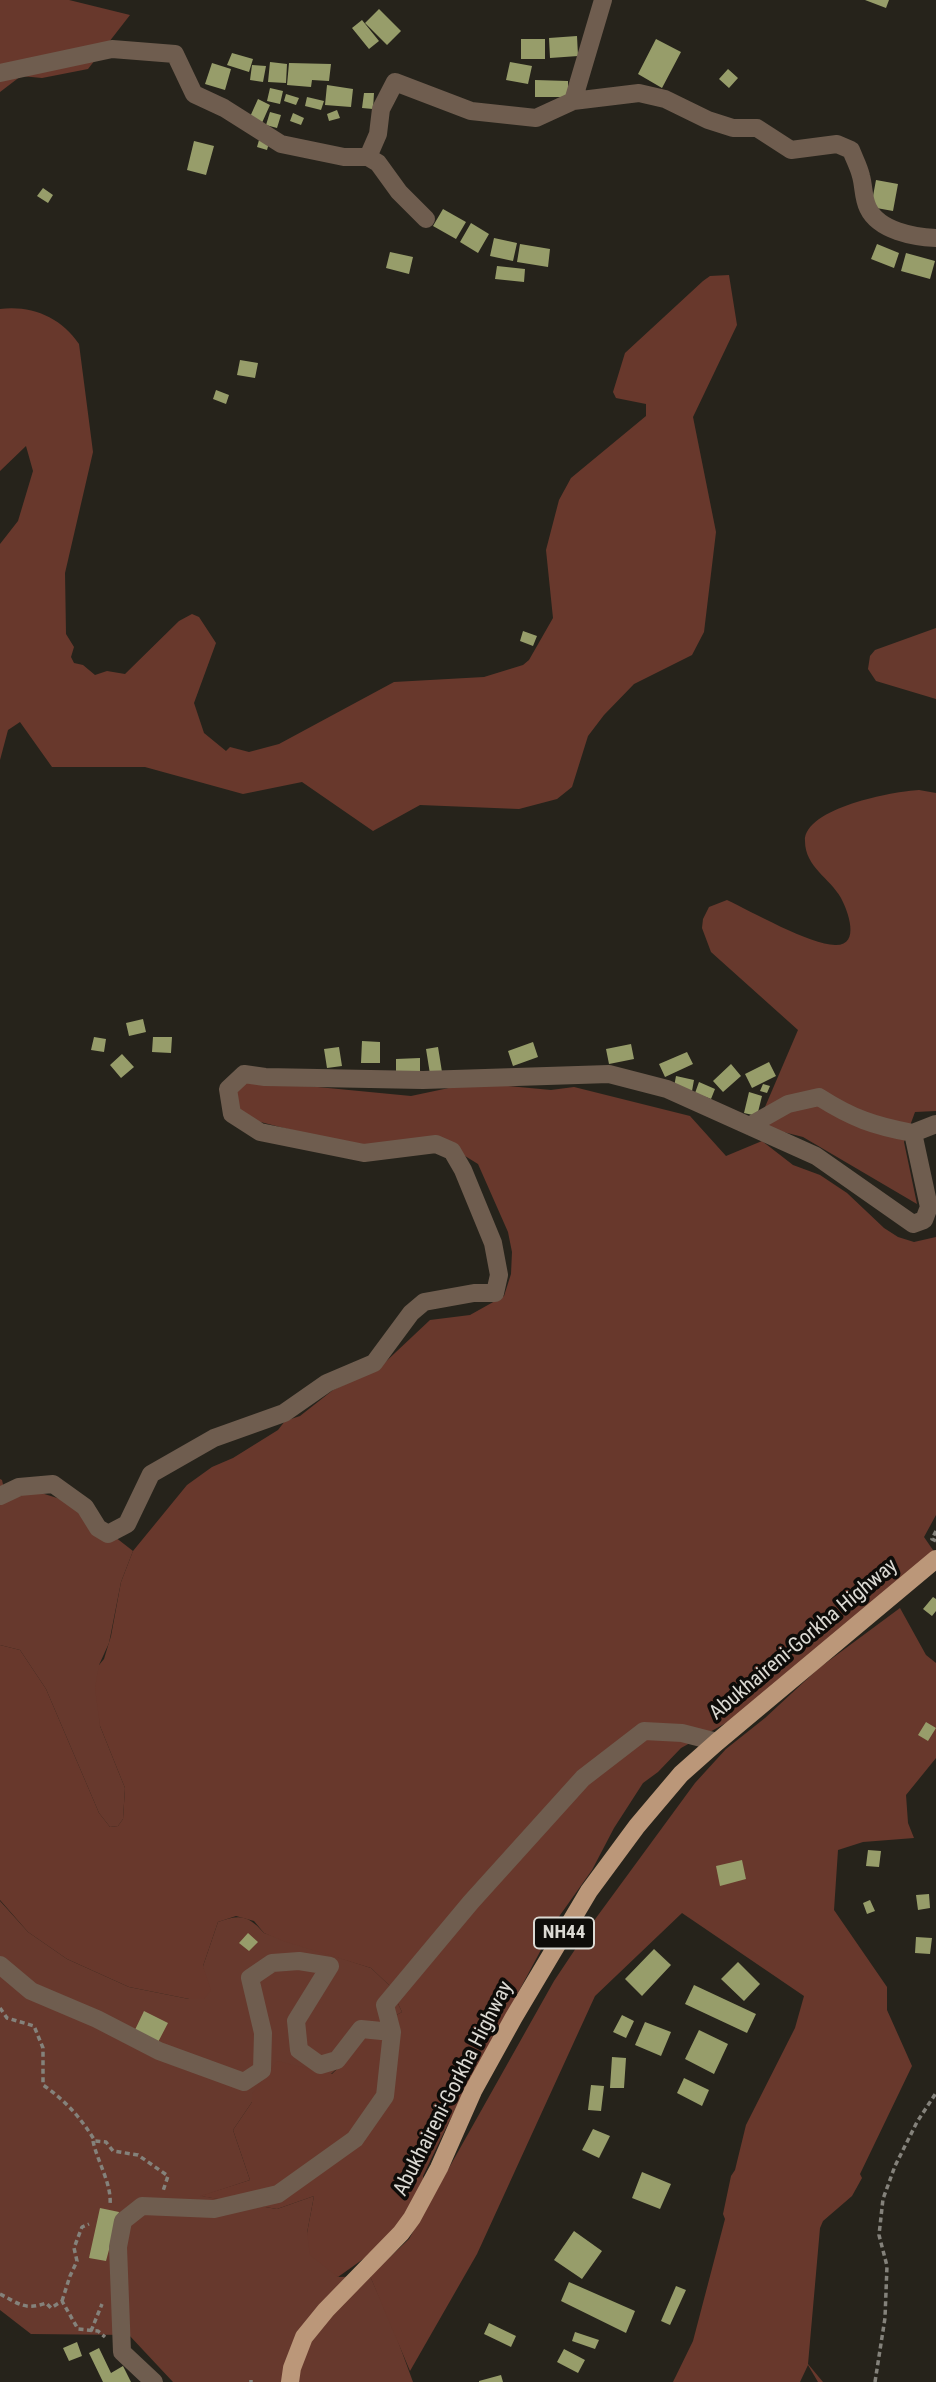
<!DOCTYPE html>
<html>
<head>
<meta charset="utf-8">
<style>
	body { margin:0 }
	canvas { display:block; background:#26231b }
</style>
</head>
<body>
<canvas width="936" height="2382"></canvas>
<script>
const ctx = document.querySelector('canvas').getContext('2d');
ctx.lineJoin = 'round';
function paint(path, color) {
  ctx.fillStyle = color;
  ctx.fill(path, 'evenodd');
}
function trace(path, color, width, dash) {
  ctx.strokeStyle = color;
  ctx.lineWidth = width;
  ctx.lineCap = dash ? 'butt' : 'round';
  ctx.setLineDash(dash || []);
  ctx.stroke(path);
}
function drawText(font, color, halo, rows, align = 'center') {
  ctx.font = font + ' "Roboto Condensed",sans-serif';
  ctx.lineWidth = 7;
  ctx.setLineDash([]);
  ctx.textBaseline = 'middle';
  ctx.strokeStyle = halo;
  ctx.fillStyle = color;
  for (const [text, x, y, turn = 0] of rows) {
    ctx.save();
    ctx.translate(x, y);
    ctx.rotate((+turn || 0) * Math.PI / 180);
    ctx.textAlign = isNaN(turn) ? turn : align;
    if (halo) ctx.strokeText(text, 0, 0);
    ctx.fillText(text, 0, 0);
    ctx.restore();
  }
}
const green = new Path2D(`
	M936,628v71l-60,-18 -8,-12 2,-13 5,-6z
	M919,790l17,3v318l-21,1 -11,30 13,62 -114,-67 -55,-14 14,-9 36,-84 -87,-78 -9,-24 1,-9 6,-12 18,-7c23,11 84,45 108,45 26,1 13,-34 6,-47 -11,-20 -36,-31 -36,-57 -1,-33 89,-50 114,-51z
	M0,1479l2,1 4,18 32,-6 32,10 63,49 -12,31 -12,61 -10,22 1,61 25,62 -2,31 -5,7 -8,1 -11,-14 -53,-124 -26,-39 -20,-5z
	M0,1901l28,31 39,27 62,28 60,12h15l-1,-33 15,-44c22,-8 30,-7 46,11l107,35 18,17 13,27 -33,18 -21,28 -17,16 -79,28 -19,28 17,50 -48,16 75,13 37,-13 -7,37 31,44 32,-1 22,49 21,57h-240l-44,-47 -98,-1 -31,-24z`);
const forest = new Path2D(`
	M0,0h69l61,15 -42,54 -46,9 -21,-2 -21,16z
	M729,275l8,50 -44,92 23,115 -12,100 -12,23 -58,29 -30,31 -16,21 -16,51 -15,12 -38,10 -99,-4 -47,26 -71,-49 -59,12 -98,-27h-93l-32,-45 -12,8 -8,30v-216l18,-23 15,-50 -7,-25 -26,25v-162c31,-4 61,8 79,35l14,108 -28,121 1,61 8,13 -3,10 3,6 9,2 12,10 12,-4 18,3 54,-53 13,-7 7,3 17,26 -22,60 10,30 22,18 4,-4 19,5 30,-8 115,-62 90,-5 39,-12 6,-5 24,-42 -7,-68 13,-50 12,-22 75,-62v-12l-30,-6 -3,-6 12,-39 78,-72 7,-5z
	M245,1080l166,16 52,-11 45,1 43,4 23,-3 116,29 36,40 36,-15 31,24 27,10 27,18 37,35 14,9 16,5 22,-5v278l-12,22 11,16 -191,160 -63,35 -23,24 -15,11 -29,45 -22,42 -34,48 -109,204 -26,54 1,7 -30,54 -56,40 -28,-22 -3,-22 7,-37 -37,13 -77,-13 50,-16 -17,-50 19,-28v-8l25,-33 55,13 16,-16 21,-28 33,-18 -13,-27 -18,-17 -88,-27 -19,-8 -10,-12 -18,-5 -18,6 -15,44 8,24 -7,9h-15l-60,-12 -62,-28 -39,-27 -28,-32v-255l20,5 26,39 53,124 11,14 8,-1 5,-7 2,-31 -25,-62 -5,-38 4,-23 5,-6 7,-23 10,-54 12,-31 54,-66 25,-18 21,-9 45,-28 7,-9 15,-5 33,-26 46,-22 51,-48 40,-5 34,-19 7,-22 1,-22 -4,-20 -30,-68 -42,-26 -75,10 -112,-29 -12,-9 -4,-19z
	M900,1608l26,47 10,8v95l-30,37 2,28 6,15 -51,4 -25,8 -4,60 53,77v23l25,56 -52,108 2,4 -10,18 -29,25 -3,7 -12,136 15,18h-5l-10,-17 -8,17h-127l20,-41 32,-122 -2,-5 8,-38 4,-6 11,-45 49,-97 9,-32 -122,-83 -87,83 -118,258 -67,117 -40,-95 39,-37 145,-258 42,-63 99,-135 31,-34 39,-31 54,-50z`);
const building = new Path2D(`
	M865,0h24l-3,8z
	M379,9l22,22 -14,14 -22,-22z
	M362,20l17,21 -10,8 -17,-21z
	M577,36l1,20 -28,2 -1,-20z
	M521,39h24v20h-24z
	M656,39l25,13 -19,36 -24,-14z
	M232,53l21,6 -4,13 -22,-7z
	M270,62l17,2 -1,19 -18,-1z
	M510,62l22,4 -4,18 -22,-4z
	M212,63l19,6 -6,21 -20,-6z
	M289,63l42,1 -2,17 -17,-1 -1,7 -24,-2z
	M252,65l14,1 -3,16 -13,-2z
	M728,69l10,9 -9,10 -10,-9z
	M535,80l33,1v16h-33z
	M327,85l26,4 -2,18 -26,-2z
	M270,88l13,3 -3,13 -13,-3z
	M364,93h10l-1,16 -11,-1z
	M286,94l13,4 -3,7 -12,-4z
	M307,97l17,4 -3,9 -16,-4z
	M258,99l12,6 -9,20 -12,-6z
	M337,110l3,8 -11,3 -2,-7z
	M270,112l11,3 -4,13 -11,-3z
	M293,113l11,5 -3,7 -11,-4z
	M259,140l10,3 -2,7 -10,-3z
	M194,141l20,5 -8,29 -19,-5z
	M876,180l22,4 -5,27 -22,-4z
	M43,188l10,7 -5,8 -11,-7z
	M443,209l23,13 -10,17 -23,-13z
	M471,223l18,11 -11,19 -18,-11z
	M494,238l23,5 -4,18 -23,-5z
	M520,244l30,5 -2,18 -31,-5z
	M877,244l22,9 -5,15 -23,-9z
	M390,252l23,5 -4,17 -23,-6z
	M906,253l29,8 -5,18 -29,-8z
	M497,266l28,3 -1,13 -29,-3z
	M240,360l18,3 -3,15 -18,-3z
	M216,390l13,5 -3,9 -13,-5z
	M523,631l14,5 -4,10 -13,-5z
	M143,1019l3,13 -17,4 -3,-13z
	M94,1037l12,2 -2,13 -13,-2z
	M153,1037h19l-1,16 -19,-1z
	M362,1041l18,1v21h-19z
	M533,1042l5,15 -25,9 -5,-15z
	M631,1044l3,15 -25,5 -3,-15z
	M339,1047l3,19 -15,2 -3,-19z
	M438,1047l4,25 -12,2 -4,-25z
	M687,1052l6,12 -28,13 -6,-13z
	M122,1054l12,13 -13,11 -11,-13z
	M420,1058v16l-24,1v-16z
	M769,1062l7,14 -24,12 -7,-14z
	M731,1064l10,12 -18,16 -10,-11z
	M676,1076l18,4 -2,11 -18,-4z
	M699,1082l16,7 -4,10 -16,-6z
	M763,1084l7,2 -3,7 -7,-2z
	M749,1092l13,4 -5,20 -13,-3z
	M933,1597l3,2v12l-4,5 -9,-7z
	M926,1722l10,6 -8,13 -10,-6z
	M868,1850l13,1 -2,16 -13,-1z
	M742,1860l4,19 -26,7 -4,-20z
	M929,1894l1,14 -12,2 -2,-15z
	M870,1900l5,11 -8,3 -4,-11z
	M248,1933l10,9 -9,9 -10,-8z
	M916,1937l16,1 -2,16 -15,-1z
	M654,1949l17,16 -29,31 -17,-17z
	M738,1962l22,22 -16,17 -23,-22z
	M694,1985l62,29 -9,19 -62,-29z
	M144,2011l24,12 -12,23 -23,-12z
	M622,2015l12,6 -8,17 -13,-6z
	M645,2022l26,10 -10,24 -26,-11z
	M699,2030l29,14 -14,30 -29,-15z
	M612,2057l14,1 -2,30h-14z
	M684,2078l25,12 -7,16 -25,-13z
	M591,2085l13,1 -3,25 -13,-1z
	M593,2129l17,7 -11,22 -17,-8z
	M642,2172l29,12 -11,25 -28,-11z
	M100,2208l19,4 -13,49 -17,-3z
	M574,2231l28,20 -20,28 -28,-19z
	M569,2282l66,29 -9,22 -65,-32z
	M676,2286l10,4 -16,35 -9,-4z
	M489,2323l27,13 -5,11 -27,-13z
	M575,2332l24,8 -4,9 -23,-8z
	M77,2342l5,14 -13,5 -6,-13z
	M99,2348l12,25 12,-7 8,16h-28l-14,-29z
	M564,2349l21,11 -7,13 -21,-11z
	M501,2375l2,7h-24v-1z`);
const path = new Path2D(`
	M936,1531l-4,8 4,2
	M0,2008l7,10 27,8 9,22v37c22,15 38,33 52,56l11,1 7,9 25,4 30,21 -5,15
	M93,2141c4,20 19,43 17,64
	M0,2294c18,9 25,17 46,9l5,5 11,-7 16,28 20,2 7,6
	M62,2301l8,-25 7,-15 -3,-13 8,-21 7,-3
	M91,2331l11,-27
	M251,2382v-2
	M875,2382l10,-64 2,-52 -8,-31 4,-36 12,-33 22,-44 19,-29`);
const minor = new Path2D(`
	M0,73l112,-24 63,5 19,40 30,14 57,36 63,13h24l10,6 21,29 27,27
	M573,101l30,-101
	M368,157l10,-23 3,-25 14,-27 76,29 65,7 37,-17 66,-8 26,6 43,21 25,8h24l34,22 46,-6 14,6c3,8 8,17 10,26 3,11 2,22 7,32 11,23 46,29 68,30
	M749,1126l39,-22 31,-7c33,21 55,29 94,36
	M0,1496l19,-9 34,-3 32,23 13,21 10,6 19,-10 24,-50 63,-36 70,-25 43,-30 47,-20 37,-50 13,-11 50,-9h21l4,-18 -6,-32 -30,-73 -11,-19 -16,-7 -72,9 -104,-21 -28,-18 -4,-25 16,-15 21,3 158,3 186,-6 58,15 149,67 97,68 11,-4 5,-13 -16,-74 23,-9
	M0,1965l31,26 66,28 62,32 85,31 18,-12 1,-37 -13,-55 22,-15 27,-2 31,5 -34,55 3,29 21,15 17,-5 24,-31 31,3 -7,64 -30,43 -77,55 -64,15 -72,-3 -19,15 -5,26 4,105 32,30
	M392,2032l-7,-27 86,-103 112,-124 61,-47 38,2 35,9`);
const major = new Path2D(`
	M290,2382l2,-14 12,-31 22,-27 75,-77 11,-15 27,-50 34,-77 41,-74 75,-126 48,-65 44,-52 36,-32 219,-183`);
const shields = [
	[564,1933,60]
];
const shieldNames = [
	["NH44",564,1933]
];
const streetNames = [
	["Abukhaireni-Gorkha Highway",804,1640,-40],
	["Abukhaireni-Gorkha Highway",454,2089,-63]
];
paint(green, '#67392d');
paint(forest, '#68382c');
paint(building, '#979d6a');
trace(path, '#84827b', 3.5, [5, 3.5]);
trace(minor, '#6f5d4f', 18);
trace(major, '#bb9779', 18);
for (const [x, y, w] of shields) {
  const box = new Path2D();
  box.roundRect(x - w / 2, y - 15.5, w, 31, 5);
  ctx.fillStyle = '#0e0c09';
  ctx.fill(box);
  trace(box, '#dbd9d3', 2);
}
drawText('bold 19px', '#dbd9d3', null, shieldNames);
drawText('21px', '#dbd9d3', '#0e0c09', streetNames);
</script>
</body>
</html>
